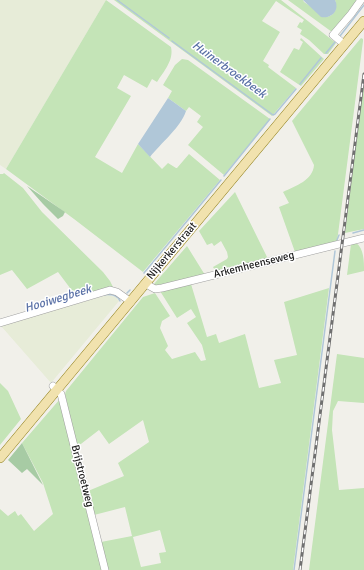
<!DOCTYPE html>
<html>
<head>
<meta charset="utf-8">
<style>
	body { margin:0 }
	canvas { display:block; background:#f1f0ea }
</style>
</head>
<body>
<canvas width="364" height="570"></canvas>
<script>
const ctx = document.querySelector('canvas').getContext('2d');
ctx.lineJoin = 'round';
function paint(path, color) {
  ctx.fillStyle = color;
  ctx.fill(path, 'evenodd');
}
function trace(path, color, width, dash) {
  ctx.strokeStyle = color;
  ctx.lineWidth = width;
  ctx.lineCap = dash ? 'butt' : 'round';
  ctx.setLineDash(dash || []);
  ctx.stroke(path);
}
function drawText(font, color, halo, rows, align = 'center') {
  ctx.font = font + ' Signika,sans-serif';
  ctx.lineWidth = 3;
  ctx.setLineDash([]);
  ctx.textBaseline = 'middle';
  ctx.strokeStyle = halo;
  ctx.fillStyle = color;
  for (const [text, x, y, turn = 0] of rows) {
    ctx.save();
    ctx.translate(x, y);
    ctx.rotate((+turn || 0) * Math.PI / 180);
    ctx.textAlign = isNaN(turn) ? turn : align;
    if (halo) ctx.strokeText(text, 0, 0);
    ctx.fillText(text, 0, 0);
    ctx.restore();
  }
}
const farmland = new Path2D(`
	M0,0h106l-100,169 -6,-4z
	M108,295l8,2 3,4 -68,82 -50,-57 56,-17z`);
const grass = new Path2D(`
	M106,0l65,47c3,13 -7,24 -14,35l-5,-3 -5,9 -23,-13 -7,13 14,8 -36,61 27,16 16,-29 24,25 6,-6 8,5h1l12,-14 31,26 -77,92 -69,-53 -68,-50z
	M114,0h167l55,43 -8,11h-4l-15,-14 -9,-6 2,-4 -5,-3 3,-5 2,1 2,-3 -28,-19 -14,20 18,11 -17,29 6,4 -1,2 28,21 -24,28z
	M288,0h15l1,2 23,15c8,-2 11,-9 8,-17h24l-27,32z
	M301,38l23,21 -23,27 -21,-14 14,-24 5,2 4,-8 -3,-2z
	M361,38l2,1v2l-26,201 -42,10 -16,-45 10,-4 -6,-11c13,-6 30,-12 31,-27l-22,-44z
	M182,59l6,1 82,59 -46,56 -36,-30 15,-18 -6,-5 4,-6 -12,-9 -3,4 -18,-13 4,-7 -9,-6 12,-20z
	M364,82v147l-19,4z
	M4,173l19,15 19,24 61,60 7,9 3,6 -37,9 -18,-24 -31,17 -15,-19 -12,5v-101h3z
	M235,192l33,67 -52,13 -3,-5 14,-8 1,-2 -1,-5 -6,-11 -7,5 -2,-3 -5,2 -8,-14z
	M356,243c8,5 8,19 8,28l-17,4 4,-31z
	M187,246l18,29 -45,11 -5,-1 -1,-1z
	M191,284l16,53 9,-3 3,9 26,-9 14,54 22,-5 -7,-23 23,-5 -13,-53 45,-14 -36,282h-185l-7,-28 31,-6 -7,-29 -31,8 -6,-24 36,-15 -6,-13 31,-21 -6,-22 -34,24 -10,-14 -22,17 -12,-53 1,-3 77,-94 12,-4 15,23 -8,5 -2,7 8,18 -3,4 7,9 23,-7 6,9 5,-1 -4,-15 -15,-22 9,-6 -5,-8 -14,9 -17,-27zM160,530l6,22 -7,1 2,10 -20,4 -8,-30z
	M337,354l27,4v45l-26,-2 -5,10 -1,19 7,60 25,-2v82h-55z
	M0,383l8,8 13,28 -21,26z
	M60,399l42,171h-102v-61l8,7 7,-5 3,5 3,-2 13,17 19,-17 -10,-31 -21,-40z`);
const forest = new Path2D(`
	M27,186l38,26 -2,4 -5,3 -15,-15z
	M22,443l21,42 -16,-16 -5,4 -14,-13z`);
const water = new Path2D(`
	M303,0h32c5,10 -3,19 -14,17z
	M168,98l18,13c-5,16 -25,32 -36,46l-12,-13z`);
const stream = new Path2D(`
	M117,0l52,38
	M340,36l24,-31
	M172,41l101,74 2,-1
	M326,53l9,-11
	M300,84l21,-26
	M275,114l21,-25
	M224,176l46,-57
	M353,233l11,-3
	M337,240l2,-5
	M144,273l77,-93
	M127,293l3,-3
	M103,295c7,-1 14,-1 17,6
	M294,570l41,-319`);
const minor = new Path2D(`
	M344,44l-11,-9 18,-21 10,-14
	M146,284l9,5 7,-1 202,-50
	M0,323l110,-33 7,2 14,10
	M53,386l8,8 44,176`);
const major = new Path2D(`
	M0,458l364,-437`);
const rail = new Path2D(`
	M300,570l64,-496`);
const streetNames = [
	["Nijkerkerstraat",172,251,-50],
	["Arkemheenseweg",254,265,-14],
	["Brijstroetweg",82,476,76]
];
const waterNames = [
	["Huinerbroekbeek",229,70,36],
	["Hooiwegbeek",58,299,-17]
];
paint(farmland, '#e7ecd8');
paint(grass, '#c4e4b7');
paint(forest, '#a7cba4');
paint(water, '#b0c7d8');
trace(stream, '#b0c7d8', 1.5);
trace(minor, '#9f9f9f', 8);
trace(major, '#8c7c14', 10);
trace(minor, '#fff', 7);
trace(major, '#f1e2ae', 9);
trace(rail, '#707070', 3);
trace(rail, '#fff', 1.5, [4.5]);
drawText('11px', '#222', '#fff', streetNames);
drawText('italic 12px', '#5970a6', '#fff', waterNames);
</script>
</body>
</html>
